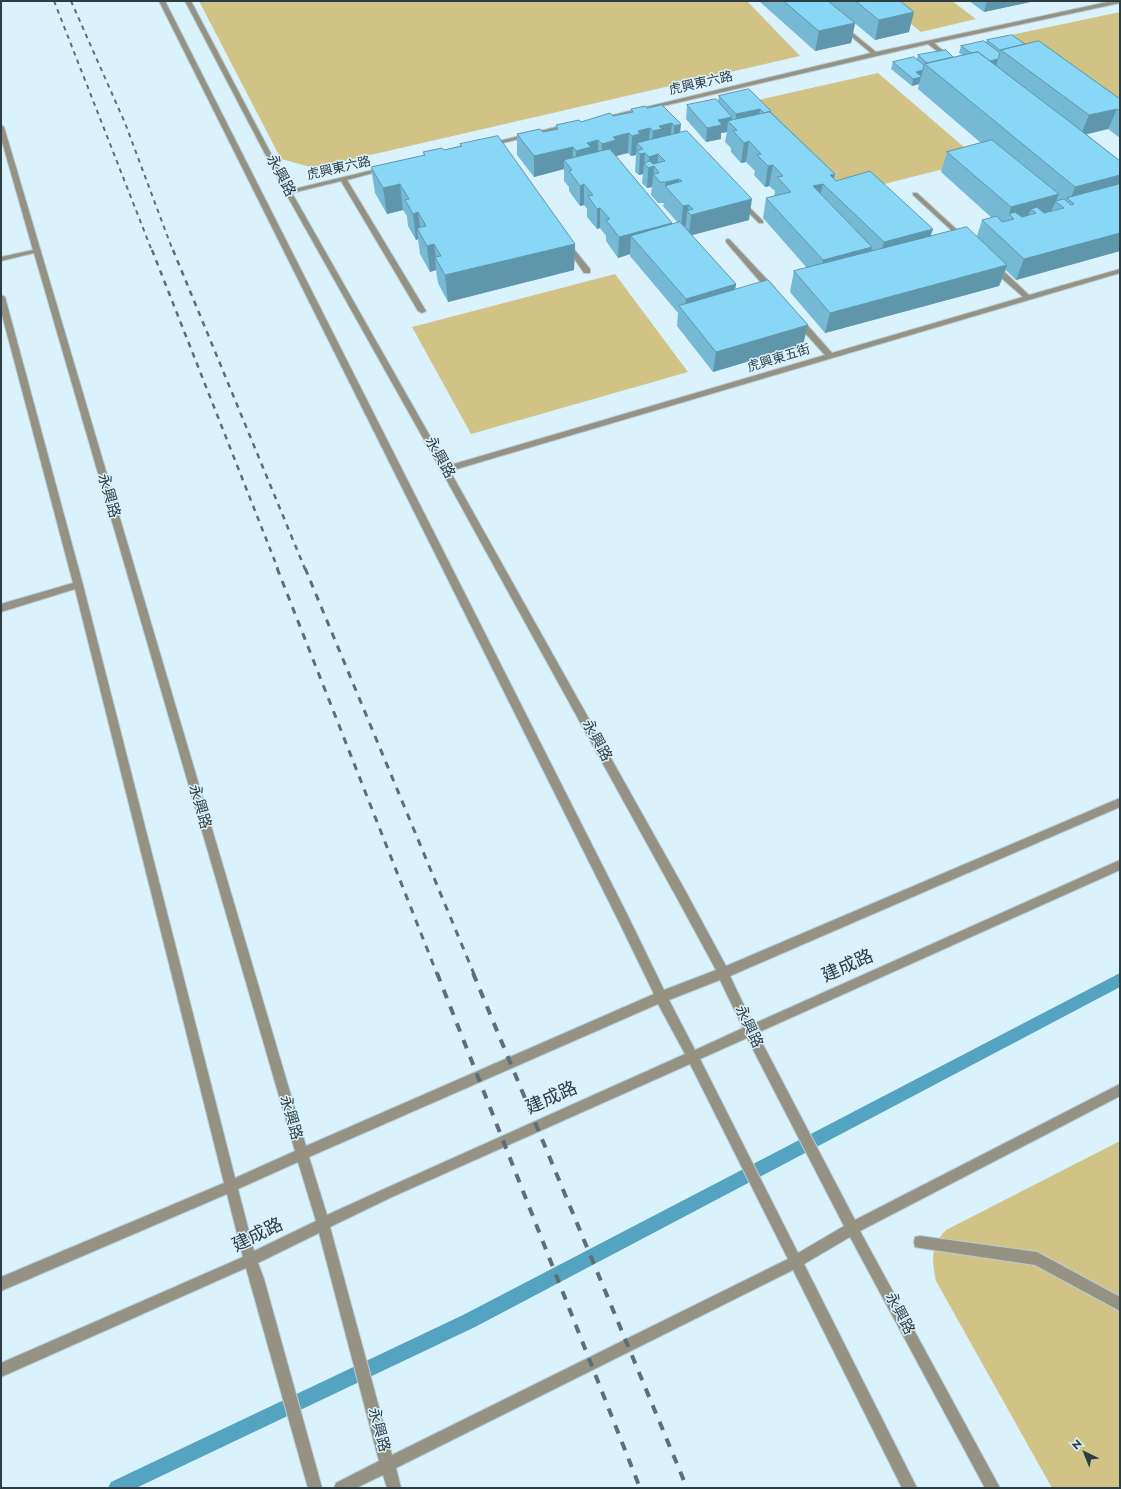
<!DOCTYPE html>
<html>
<head>
<meta charset="utf-8">
<style>
	body { margin:0 }
	#map { position:relative; width:1121px; height:1489px; overflow:hidden; background:#daf2fc; font-family:Jost,sans-serif }
	canvas { display:block }
	.frame { position:absolute; inset:0; border:2px solid #2d3d43; pointer-events:none }
	.north { position:absolute; left:1065px; top:1433px; width:40px; height:40px; -webkit-text-stroke:3px #daf2fc; paint-order:stroke; rotate:317deg; font-size:11px; font-weight:700; line-height:16px; text-align:center; color:#2d3d43 }
	.north::after { content:''; display:block; margin:auto; width:14px; height:18px; background:#2d3d43; clip-path:polygon(50% 0,100% 100%,50% 72%,0 100%) }
</style>
</head>
<body>
<div id="map">
<canvas width="1121" height="1489"></canvas>
<div class="frame"></div>
<div class="north">N</div>
</div>
<script>
const ctx = document.querySelector('canvas').getContext('2d');
ctx.lineJoin = 'round';
function paint(path, color) {
  ctx.fillStyle = color;
  ctx.fill(path, 'evenodd');
}
function trace(path, color, width, dash) {
  ctx.strokeStyle = color;
  ctx.lineWidth = width;
  ctx.lineCap = dash ? 'butt' : 'round';
  ctx.setLineDash(dash || []);
  ctx.stroke(path);
}
function drawText(font, color, halo, rows, align = 'center') {
  ctx.font = font + ' Jost,"Noto Sans TC",sans-serif';
  ctx.lineWidth = 3;
  ctx.setLineDash([]);
  ctx.textBaseline = 'middle';
  ctx.strokeStyle = halo;
  ctx.fillStyle = color;
  for (const [text, x, y, turn = 0] of rows) {
    ctx.save();
    ctx.translate(x, y);
    ctx.rotate((+turn || 0) * Math.PI / 180);
    ctx.textAlign = isNaN(turn) ? turn : align;
    if (halo) ctx.strokeText(text, 0, 0);
    ctx.fillText(text, 0, 0);
    ctx.restore();
  }
}
const green = new Path2D(`
	M199,1h548l53,55 -486,112 -33,-9z
	M882,1h70l24,18 -55,13z
	M1120,12v108l-109,-85z
	M878,73l101,87 -138,35 -92,-93z
	M615,274l73,98 -217,62 -59,-107z
	M1120,1141v347h-68l-116,-207c-4,-21 -6,-35 10,-51z`);
const stream = new Path2D(`
	M1120,973v14l-645,340 -339,161h-28l3,-6 352,-167z`);
const minor = new Path2D(`
	M159,1h6l462,913 37,76 52,-20 -38,-70 -237,-430 -156,-278 -100,-191h6l99,189 95,-23 3,2 -41,11 79,131 -4,2 -4,-2 -77,-130 -49,12 155,273 378,-111 -30,-33v-4h6l31,35 191,-56 -33,-29v-4h6l33,31 91,-26v4l-670,198 236,421 40,74 394,-168v9l-390,169 23,48 367,-164v10l-363,163 98,187 265,-136v12l-260,135 140,257h-15l-135,-251 -46,27 113,224h-15l-109,-218 -397,198 5,20h-14l-4,-13 -27,13h-22l2,-5 43,-22 -60,-228 -61,30 6,16 58,209h-14l-62,-220 -245,109v-14l242,-106 -16,-63 -226,97v-14l223,-94 -149,-594 -74,23v-8l72,-21 -72,-272v-16l4,2 78,288 152,593 60,-27 -261,-898 -33,8v-4l32,-7 -32,-112v-13l3,2 302,1019 348,-152 -35,-72zM720,980l23,48 -48,22 -26,-50zM658,1004l27,50 -301,135 -57,26 -18,-58zM747,1038l97,188 -46,27 -98,-194zM690,1064l98,195 -396,196 -62,-228 62,-30zM298,1162l18,59 -62,30 -16,-62z
	M1112,1h8v2l-186,40 19,16 1,1 -3,2 -23,-18 -329,77 -3,-2 275,-66 -30,-25 -1,-1 3,-2 33,27z
	M568,124l3,2 -1,1 -80,19 -3,-2z
	M913,193h4l49,45v2h-4l-49,-45z
	M739,201h4l20,20v2h-4l-20,-20z
	M728,239l2,1 45,48v4h-6l-43,-50v-2z
	M567,242l2,1 21,26v4h-6l-19,-28 -1,-1z
	M920,1236l117,16 83,45v14l-85,-46 -115,-17 -5,-1 -1,-5 1,-5z`);
const railFar3 = new Path2D(`
	M54,1l98,250
	M71,1l54,122 48,128`);
const railFar2 = new Path2D(`
	M152,250l126,319
	M173,250l132,319`);
const railFar1 = new Path2D(`
	M277,568l160,406
	M305,568l169,406`);
const rail = new Path2D(`
	M437,973l203,515
	M473,973l214,515`);
const wall = new Path2D(`
	M759,1h69l27,22 -4,20 -36,8z
	M828,1h72l9,31 -34,8z
	M969,1h66l-51,11z
	M987,40l38,4 95,55v39l-12,-9 -22,5 34,27v90l-104,29 -10,-10 -7,16 -174,47 -35,-41 4,-21 13,-3 -44,-50 3,-20 8,-2 1,-5 -6,-5 -4,1 -11,-12 1,-4 -9,-9 -5,1 -10,-11v-4l-6,-6 2,-10 -6,1v6l-15,3 -20,-23 1,-14 31,-4 1,-5 52,16 64,62 -1,4 2,3 95,55h46l5,-16 10,-2 -51,-46 6,-20 34,-9 -63,-54 1,-5 -7,2 -21,-17 2,-7 24,-3 1,-4 35,2 9,-2 -3,-2 2,-7 25,-4z
	M662,105l18,28 69,87 -58,15 45,49 -1,6 68,55 -90,27 -36,-46 1,-13 -48,-57v-2l-12,4 -12,-17v-5l-6,-8 -3,1 -10,-12v-8l-3,-4 -4,1 -11,-15v-4l-5,-6v-12l-30,8 -17,-22v-21l26,-2 13,-3v-4l25,-3 32,-6 18,-4v-3l16,-1zM628,153l3,3 5,-1 -1,17 4,3 4,-1 -1,9 5,5 5,-1 -1,8 7,8h6l-1,3 15,17 -6,2v-2l-56,-67z
	M460,144l115,100 -1,26 -126,32 -10,-19 -2,-13 -6,2 -10,-18 -2,-15 -2,1 -8,-14 -1,-10 -4,-6 -16,4 -12,-21 -4,-26 53,-11 -1,-4 21,-2 16,-4z`);
const shadedWall = new Path2D(`
	M987,1h48l-51,11z
	M914,12l-5,20 -34,8 4,-20z
	M855,23l-4,20 -36,8 4,-20z
	M998,59l-2,7 -13,-3z
	M923,70l-4,14 -7,2 1,-7 3,-7z
	M760,109l-2,14 -23,5 1,-14z
	M1117,109l-9,20 -28,7 9,-21z
	M732,117l-1,8 -3,-4 -1,11 -6,1v6l-15,3 1,-14 11,-8z
	M672,123l-2,20 -19,9 2,-21 6,-5z
	M681,124l-2,20 -6,2 1,-20z
	M650,128l-2,21h-5l-6,-6 -1,12 -5,1 1,-20 6,-5z
	M629,133l-1,20 -12,3 -15,9 1,-21 11,-7z
	M598,140v21l-22,10v-20l11,-8z
	M749,141l-3,21 -5,1 3,-20z
	M573,147l-1,20 -8,-7v9l-30,8v-21z
	M645,153l-2,21 -4,1 1,-21z
	M658,154l-1,16 -3,-4 -2,21 -5,1 2,-31z
	M773,165l-4,21 -4,1 3,-21z
	M835,174l-4,17 -1,-16z
	M1120,175v16l-46,13 -4,-4 5,-13z
	M679,179l-2,20 -12,-13 1,-4z
	M400,184l3,26 -16,4 -4,-26z
	M584,184v21l-4,1v-20z
	M823,184l-5,20 -5,-18z
	M1059,194l-9,20 -14,-1 -5,-4 -5,12 -17,-7 2,-7z
	M752,199l-3,21 -60,16 2,-21z
	M689,205l-1,6h-1l-1,15 -5,1 2,-21z
	M600,208v20l-3,1v-20z
	M418,212l3,23 -4,-7 1,11 -2,1 -3,-26z
	M672,223l-2,21 -39,-8 -1,18 -12,4 1,-21z
	M933,229l-7,20 -48,14 6,-21z
	M1120,233v18l-104,29 8,-21z
	M434,244l2,15 -1,-2 1,13 -6,2 -3,-26z
	M575,244l-1,26 -126,32 -3,-27z
	M872,247l-5,21 -48,13 4,-21z
	M1007,265l-8,21 -174,47 5,-20z
	M736,284l-4,20 -48,9 2,-14z
	M808,325l-5,20 -90,27 3,-20z`);
const building = new Path2D(`
	M784,1h44l27,22 -36,8z
	M856,1h44l14,11 -35,8z
	M1012,35l13,9 -24,6v1l-14,-11z
	M984,41l16,12 -2,6 -8,2 -12,-9 -7,1 -10,-7z
	M1039,41l81,58v12l-3,-2 -28,6 -88,-65z
	M946,50l7,7 -26,6 -9,-8z
	M978,52l92,70 50,39v14l-45,12 -150,-123z
	M914,57l10,8 -1,5 -7,2 5,4v1l-8,2 -20,-17z
	M749,89l22,22 -7,2 -4,-4 -24,5 -17,-18z
	M716,99l16,18 -14,3 4,5 -15,3 -20,-23z
	M662,105l19,19 -7,2 -2,-3 -13,3 3,3 -9,2 -3,-3 -12,3 2,3 -8,2 -3,-3 -16,4 3,3 -14,4 -4,-4 -11,3 4,4 -15,4 -3,-4 -39,9 -17,-22 23,-5 3,3 15,-3 -2,-4 23,-5 2,2 29,-9 3,3 20,-4 -2,-3 14,-3 2,2z
	M770,112l65,62 -5,1 6,6 34,-10 63,58 -49,13 -61,-58 -10,2 59,61 -49,13 -57,-62 25,-6 -14,-15 6,-1 -10,-11 -5,1 -11,-11 4,-1 -12,-13 -5,2 -11,-12 4,-1 -9,-9z
	M687,131l65,68 -61,16 -4,-4 6,-2 -4,-4 -6,1 -18,-20 17,-5 -3,-2 -13,3h-6l-7,-8 6,-1 -5,-7 -6,2 -4,-5 6,-2 3,3 12,-3 -7,-7 -9,3 -4,-4 -5,1 -3,-3 6,-2 -6,-6z
	M498,136l77,108 -130,31 -10,-18 6,-1 -7,-12 -7,2 -10,-18 9,-2 -8,-14 -5,2 -8,-14 4,-1 -9,-15 -17,4 -12,-21 54,-12 -2,-3 19,-4 2,2 18,-4 -2,-2z
	M992,140l67,54 -48,13 -64,-55z
	M610,149l62,74 -53,14 -13,-17 4,-1 -10,-11 -3,1 -9,-13 5,-1 -9,-11 -4,2 -11,-15 3,-1 -8,-10z
	M1120,184v49l-96,26 -42,-39 15,-4 5,6 12,-3 -5,-5 6,-2 7,5 14,-4 -5,-4 6,-2 7,6 20,-5 -9,-7 9,-2 7,6 3,-1 -7,-6z
	M680,222l56,62 -50,15 -55,-63z
	M967,227l40,38 -177,48 -36,-42z
	M768,280l40,45 -92,27 -37,-46z`);
const farStreetnames = [
	["虎興東六路",701,84,-13],
	["虎興東六路",339,169,-13],
	["虎興東五街",779,359,-17]
];
const streetNames = [
	["永興路",280,176,62],
	["永興路",439,458,61],
	["永興路",108,496,74],
	["永興路",596,741,61],
	["永興路",199,807,74],
	["永興路",748,1027,65],
	["永興路",290,1118,74],
	["永興路",899,1314,62],
	["永興路",378,1430,75]
];
const nearStreetnames = [
	["建成路",848,967,-24],
	["建成路",552,1099,-24],
	["建成路",258,1236,-26]
];
paint(green, '#d1c385');
paint(stream, '#54a3c1');
trace(minor, '#b7ced7', 2);
paint(minor, '#959183');
trace(railFar3, '#5d6f76', 2, [4.5, 4.5]);
trace(railFar2, '#5d6f76', 2.5, [5.5, 5.5]);
trace(railFar1, '#5d6f76', 3, [7, 7]);
trace(rail, '#5d6f76', 4, [9, 9]);
paint(wall, '#75b9d4');
paint(shadedWall, '#5f96ac');
paint(building, '#88d7f6');
trace(building, '#5f96ac', 1);
drawText('13px', '#2d3d43', '#daf2fc', farStreetnames);
drawText('15px', '#2d3d43', '#daf2fc', streetNames);
drawText('18px', '#2d3d43', '#daf2fc', nearStreetnames);
</script>
</body>
</html>
